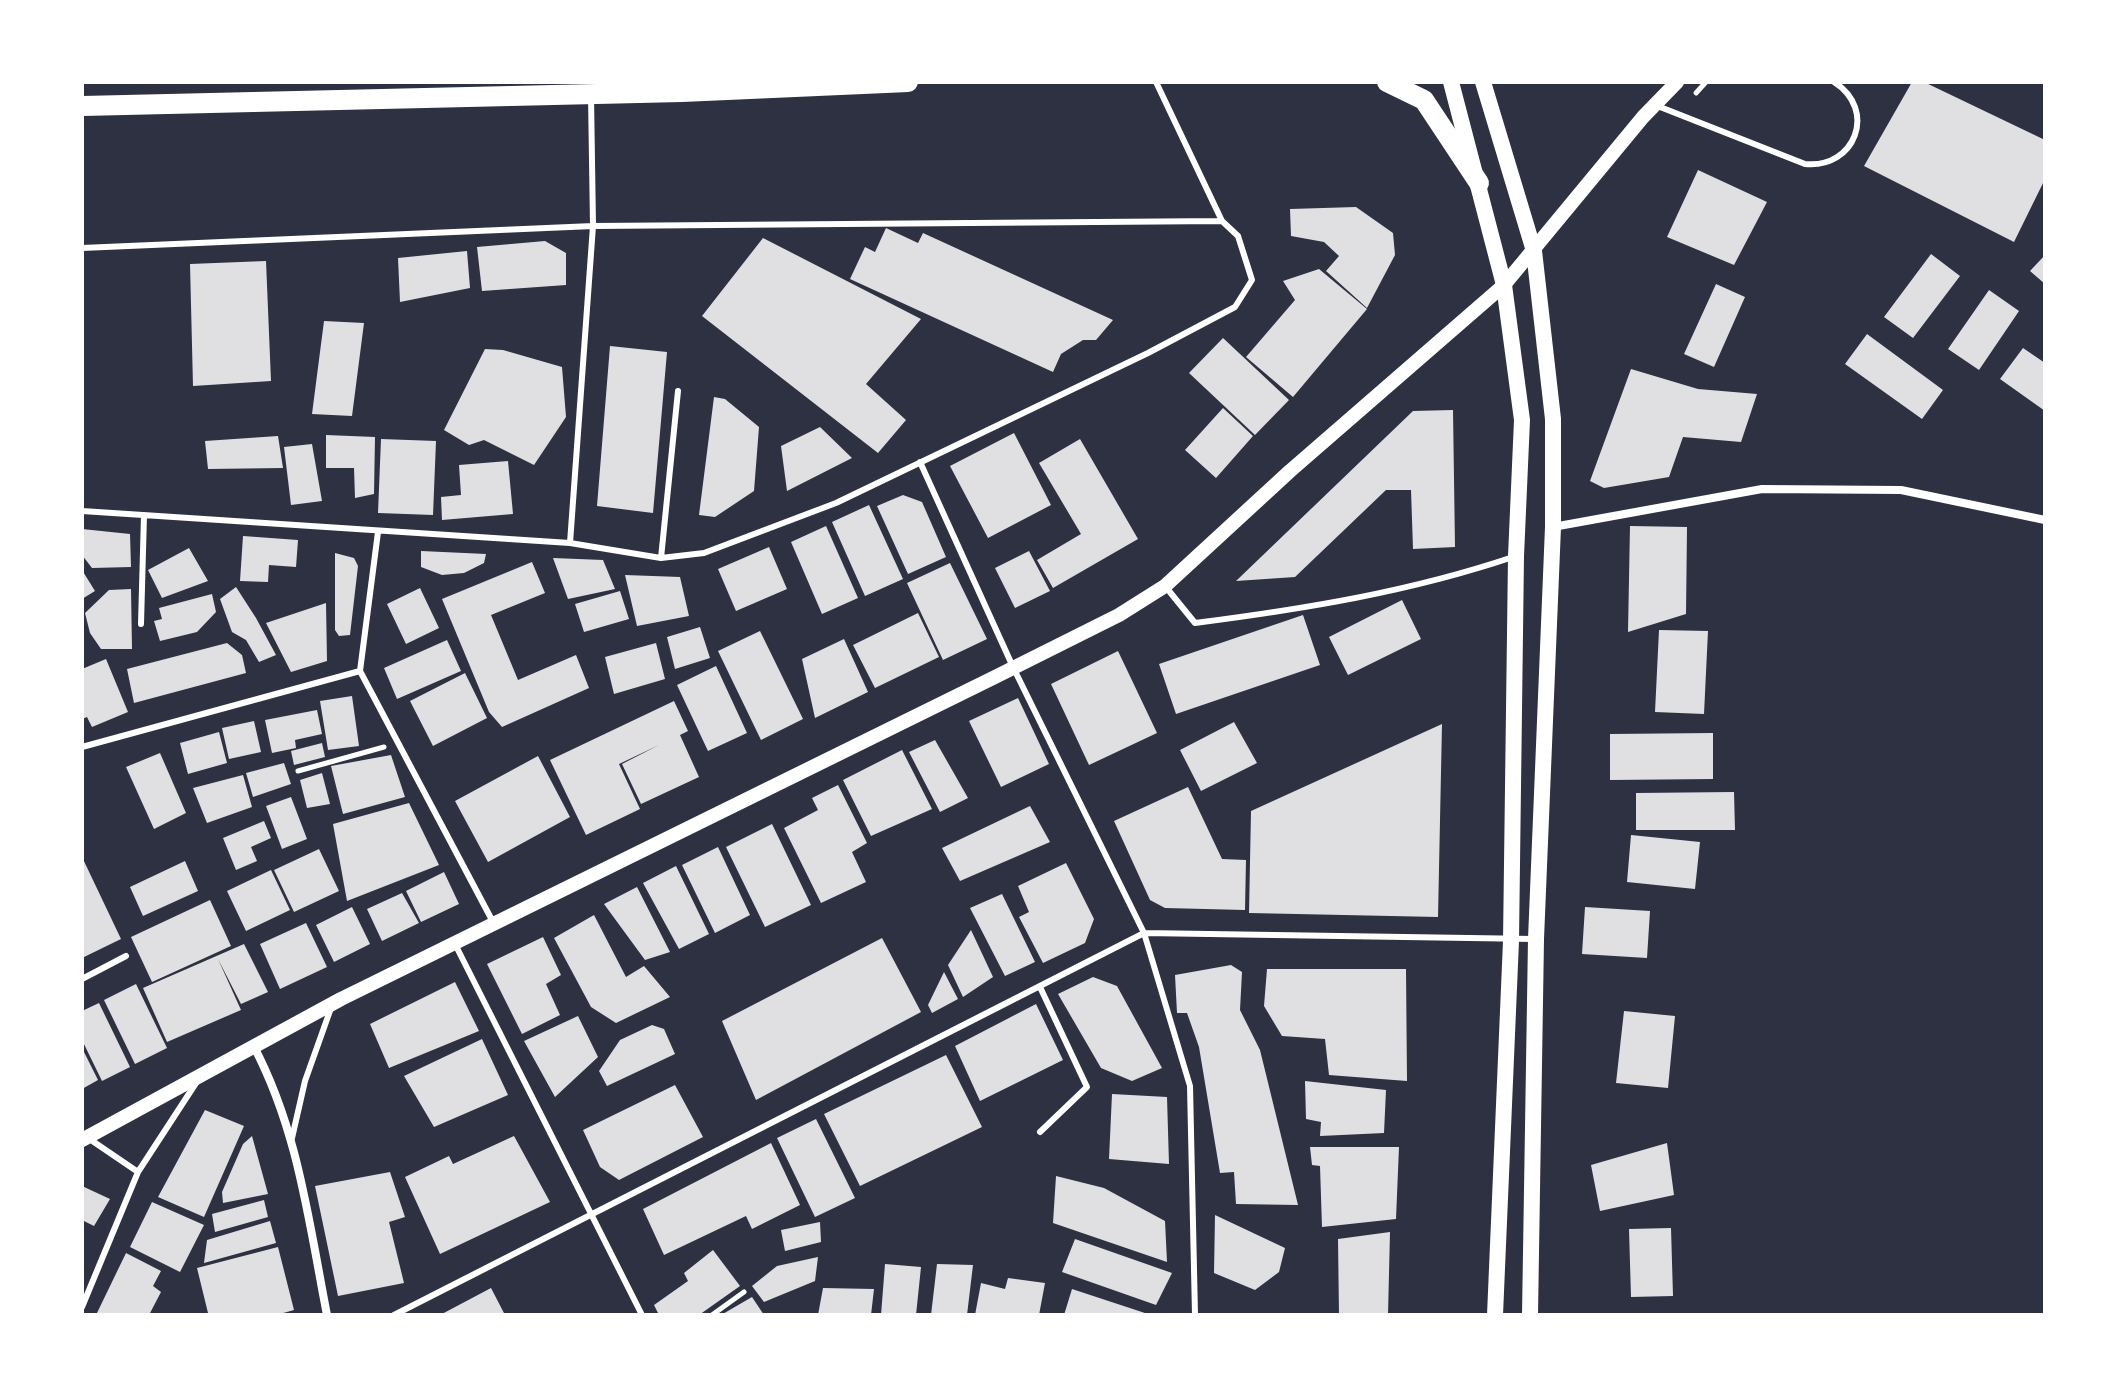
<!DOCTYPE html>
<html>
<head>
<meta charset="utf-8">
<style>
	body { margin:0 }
	#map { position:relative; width:2127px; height:1397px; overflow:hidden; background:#2d3142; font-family:"Golos Text",sans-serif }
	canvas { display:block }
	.frame { position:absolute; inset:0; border:84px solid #fff; pointer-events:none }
</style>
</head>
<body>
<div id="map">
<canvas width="2127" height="1397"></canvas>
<div class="frame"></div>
</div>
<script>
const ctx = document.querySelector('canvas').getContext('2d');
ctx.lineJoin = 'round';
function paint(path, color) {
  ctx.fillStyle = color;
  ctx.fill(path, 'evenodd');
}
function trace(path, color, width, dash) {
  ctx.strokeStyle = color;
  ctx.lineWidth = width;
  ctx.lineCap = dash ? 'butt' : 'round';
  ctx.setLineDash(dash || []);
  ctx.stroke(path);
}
const building = new Path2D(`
	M1912,82h12l121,58v39l-31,63 -150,-76z
	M1698,170l69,32 -33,63 -67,-28z
	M1356,207l37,26 2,22 -28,53 -41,-37 13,-15 -15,-14 -33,-6 -1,-27z
	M886,228l32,15 5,-10 190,87 -17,20h-13l-22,14 -8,18 -203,-93 15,-32 10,5z
	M763,238l158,81 -55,65 40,36 -28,33 -176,-137z
	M545,241l21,12v32l-84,6 -5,-44z
	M467,251l3,37 -70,14 -2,-44z
	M1931,254l29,22 -47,62 -29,-21z
	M2045,255v29l-15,-13z
	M266,261l5,120 -78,5 -3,-122z
	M1319,269l48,40 -74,88 -47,-40 49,-57 -12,-19z
	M1716,284l29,13 -31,70 -30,-13z
	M1989,290l30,21 -40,59 -31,-21z
	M324,321l40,2 -12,93 -40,-2z
	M1867,334l76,56 -21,29 -77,-55z
	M1223,338l66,62 -34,35 -66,-62z
	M610,346l57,6 -14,161 -56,-7z
	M2023,348l22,15v48l-45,-32z
	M485,349l18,1 59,17 4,50 -32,48 -50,-25 -15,5 -25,-15z
	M1631,369l67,20 59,5 -16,48 -58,-5 -14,40 -65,11 -14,-7z
	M714,397l11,2 34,28 -5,64 -39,26 -16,-2z
	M1223,408l30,28 -37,42 -31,-28z
	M1453,410l2,137 -42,2 -2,-59h-25l-91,87 -59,4 177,-170z
	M820,427l32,31 -65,33 -6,-45z
	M1014,433l37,72 -63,33 -38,-72z
	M326,435l49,2 -1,57 -19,4 -1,-30h-28z
	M278,436l5,32 -75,1 -3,-28z
	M381,439l55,2 -3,74 -55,-2z
	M1080,439l58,100 -85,49 -16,-28 44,-26 -42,-71z
	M312,444l10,57 -31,4 -7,-58z
	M508,461l5,53 -71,6 -1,-23 20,-2 -2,-30z
	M903,495l19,7 24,55 -38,17 -31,-68z
	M869,505l34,74 -38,17 -33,-74z
	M826,526l32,72 -36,16 -31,-72z
	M1630,526l57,1 -1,87 -58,18z
	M82,529l48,5 1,33 -39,1 -10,-13z
	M243,536l55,4 -2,27 -27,-2 -1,17 -28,-1z
	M769,547l18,42 -51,22 -18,-42z
	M189,548l19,33 -46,17 -14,-28z
	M421,551l65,3 -2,9 -20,10 -22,2 -21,-8z
	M1029,551l21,40 -35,17 -20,-40z
	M335,553l19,5 4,8 -8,69 -11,1 -4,-6z
	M553,558l50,2 12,29 -47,10z
	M532,562l13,31 -54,22 27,65 58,-25 13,33 -87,39 -13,-15 -47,-113z
	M950,563l37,76 -44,21 -36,-77z
	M82,570l13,21 -13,8z
	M625,575l55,2 9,39 -52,10z
	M236,587l20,31 20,37 -17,7 -13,-22 -14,-8 -12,-33z
	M420,588l19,40 -33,16 -19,-40z
	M131,589l1,60h-31l-11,-16 -5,-20 24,-23z
	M620,591l9,28 -45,13 -9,-28z
	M212,594l4,18 -19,20 -37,9 -6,-20 8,-2 -3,-11z
	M1402,600l19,39 -73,36 -19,-38z
	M326,603l1,58 -36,11 -25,-49z
	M918,613l21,44 -64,31 -22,-43z
	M1303,615l17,50 -144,49 -17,-50z
	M700,627l10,31 -35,11 -8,-32z
	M1659,630l49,1 -4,83 -49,-2z
	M760,631l43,88 -42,21 -43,-89z
	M844,639l24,53 -53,26 -13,-59z
	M447,640l14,31 -64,28 -13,-31z
	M227,643l15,12 4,18 -112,30 -7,-34z
	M656,643l9,36 -51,15 -9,-37z
	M1118,651l39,82 -68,32 -38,-81z
	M106,659l22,53 -36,15 -5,-10 -5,2v-50z
	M716,666l31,67 -39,18 -31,-66z
	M465,673l22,45 -54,28 -23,-45z
	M352,696l7,50 -31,4 -8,-49z
	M1018,698l31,66 -48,23 -32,-66z
	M674,701l14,30 -8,4 19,42 -58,27 -19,-40 37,-19 -40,19 21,45 -54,26 -36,-75z
	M317,710l5,24 -27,6 1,8 -24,5 -7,-33z
	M254,721l7,31 -32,7 -7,-31z
	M1234,722l23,41 -56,28 -21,-41z
	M1442,724l-4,193 -189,-4 2,-102z
	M219,732l8,31 -39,11 -8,-31z
	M1713,733v46l-103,1v-46z
	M935,740l33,58 -28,14 -31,-60z
	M322,743l3,14 -31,8 -3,-14z
	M902,750l30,59 -61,27 -28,-56z
	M160,753l26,60 -32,16 -28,-62z
	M391,755l14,42 -62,17 -12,-48z
	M538,756l32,61 -82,45 -33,-61z
	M284,763l7,21 -38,13 -7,-24z
	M322,773l8,31 -23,4 -7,-28z
	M243,775l9,32 -45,16 -14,-35z
	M838,785l29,58 -15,9 14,30 -45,21 -37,-75 34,-18 -6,-12z
	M1188,787l34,72 24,1 -1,50 -80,-2 -15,-8 -36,-79z
	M1734,792l1,38h-99v-37z
	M291,797l16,42 -25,10 -16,-43z
	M409,803l30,62 -92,36 -14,-77z
	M1030,806l20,36 -90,39 -18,-33z
	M264,821l7,17 -20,9 6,14 -21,9 -13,-32z
	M772,824l39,81 -46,22 -39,-80z
	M1631,835l69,7 -5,47 -68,-7z
	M718,847l32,68 -35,18 -33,-68z
	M319,849l20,42 -45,21 -20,-42z
	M82,857l39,82 -39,19z
	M185,861l13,30 -55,25 -13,-29z
	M1066,863l28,56 -9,24 -42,20 -24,-46 10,-5 -11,-26z
	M676,866l33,68 -30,15 -36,-66z
	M271,870l19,40 -44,21 -19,-40z
	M444,872l15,32 -38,18 -15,-31z
	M637,887l33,65 -25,8 -41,-56z
	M402,893l17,30 -37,18 -15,-32z
	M1002,894l33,68 -30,14 -35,-68z
	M210,900l21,46 -79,36 -21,-45z
	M352,907l18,37 -36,18 -18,-37z
	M1585,907l65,4 -3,47 -65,-4z
	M594,915l32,62 18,-11 26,31 -54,26 -25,-16 -37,-69z
	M306,923l21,44 -47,22 -20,-45z
	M971,930l22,47 -30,20 -15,-32z
	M543,937l18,38 -15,9 14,31 -38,19 -35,-70z
	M882,938l39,74 -165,88 -34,-79z
	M244,944l24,48 -27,12 -23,-45 23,51 -74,32 -24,-54z
	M1231,965l11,7 -2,38 20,40 38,155 -62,-1 -2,-32 -14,1 -21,-126 -12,-34h-10l-2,-38z
	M1267,969h139l1,112 -78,-6 -4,-36 -43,-3 -18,-30z
	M944,972l14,27 -26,14 -4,-8z
	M1093,977l24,9 45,82 -30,13 -31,-13 -43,-74z
	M455,982l24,49 -90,37 -19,-44z
	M136,984l31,64 -32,16 -31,-64z
	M99,1003l31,64 -28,14 -20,-41v-29z
	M1036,1004l27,56 -83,41 -25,-55z
	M1624,1011l51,5 -7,72 -52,-5z
	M578,1016l20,41 -43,40 -31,-56z
	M652,1025l12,4 11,25 -68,32 -8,-15 21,-31z
	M482,1039l26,56 -74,32 -30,-51z
	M82,1048l16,32 -16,9z
	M946,1055l36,72 -122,59 -36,-72z
	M1305,1081l81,9 -2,43 -64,3 1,-14 -15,-3z
	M675,1085l28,52 -84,43 -19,-13 -17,-37z
	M1112,1094l55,3 2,67 -60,-5z
	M205,1110l39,16 -40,91 -46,-20z
	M816,1119l39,79 -40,19 -38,-79z
	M252,1136l16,58 -45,9 -1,-11 21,-48z
	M514,1136l36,66 -110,52 -35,-77 44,-21 4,8z
	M771,1143l29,62 -48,24 -6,-13 -82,39 -21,-46z
	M1667,1143l7,52 -74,16 -9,-46z
	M1310,1147h89l-3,72 -74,8 -2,-61 -8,-1z
	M390,1172l15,45 -16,5 15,61 -66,13 -23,-110z
	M1056,1176l48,12 61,33 2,41 -114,-39z
	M82,1186l28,13 -16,27 -12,-6z
	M264,1200l4,17 -53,15 -3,-18z
	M152,1202l52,23 -24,47 -50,-25z
	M1215,1215l70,33 -6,24 -24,18 -41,-17z
	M270,1221l6,22 -72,20 3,-23z
	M820,1222l1,20 -36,9 -4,-21z
	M1671,1228l2,68 -42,1 -2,-68z
	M1390,1232l-2,83h-49l-1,-76z
	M1075,1239l97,34 -16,32 -94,-33z
	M278,1247l16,63 -18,5 -68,-2 -11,-45z
	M713,1250l27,36 -41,29h-40l-5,-10 34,-24 -4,-8z
	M126,1253l35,18 -8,15 8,6 -12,23h-53z
	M818,1257l-3,24 -51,21 -12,-16 25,-20z
	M885,1264l36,3 -5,48h-35z
	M937,1264l36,1 -6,50h-36z
	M1008,1278l37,5 -6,32h-64l6,-32 24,6z
	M491,1288l14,27h-65z
	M823,1288l51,1 -3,26h-53z
	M1072,1289l76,25v1h-84z
	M752,1297l12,18h-43z`);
const path = new Path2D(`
	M1696,93l10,-11
	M298,771l86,-24
	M712,1315l32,-23`);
const service = new Path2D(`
	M1156,82l66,139
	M1655,105l150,59c50,5 73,-54 29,-82
	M82,248l511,-22 629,-5 16,15 14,44 -17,27 -87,46 -312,150 -132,50 -43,5 -91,-15 -488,-32
	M920,462l93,205 131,266 46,153 5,229
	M570,543l23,-317 -2,-130
	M661,558l17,-167
	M1165,586l30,37c109,-14 214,-31 318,-66
	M141,624l3,-109
	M360,671l18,-139
	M82,747l278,-76 133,251
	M455,944l187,371
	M82,979l44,-23
	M1040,1132l47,-45 -47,-100
	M88,1138l50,34
	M292,1138l13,-57 26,-73
	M82,1307l56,-135 58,-89
	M394,1315l750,-382 390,6`);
const minor = new Path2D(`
	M1553,527l209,-38 139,1 144,30
	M253,1045c45,84 56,178 74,270`);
const tertiary = new Path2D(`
	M82,1140l259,-141 654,-322 124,-62 46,-29 125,-115 214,-186 139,-168 34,-35`);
const secondary = new Path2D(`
	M1451,82l53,203 18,135 -6,136 -5,385 -16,374
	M1483,82l51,169 19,168v108l-17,412 -6,376`);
const primary = new Path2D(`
	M1387,82l37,18 55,83
	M82,106l600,-14 226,-10`);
paint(building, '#e0e0e3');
trace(path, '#fff', 5);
trace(service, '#fff', 6);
trace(minor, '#fff', 8);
trace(tertiary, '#fff', 14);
trace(secondary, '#fff', 16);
trace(primary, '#fff', 20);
</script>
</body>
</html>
